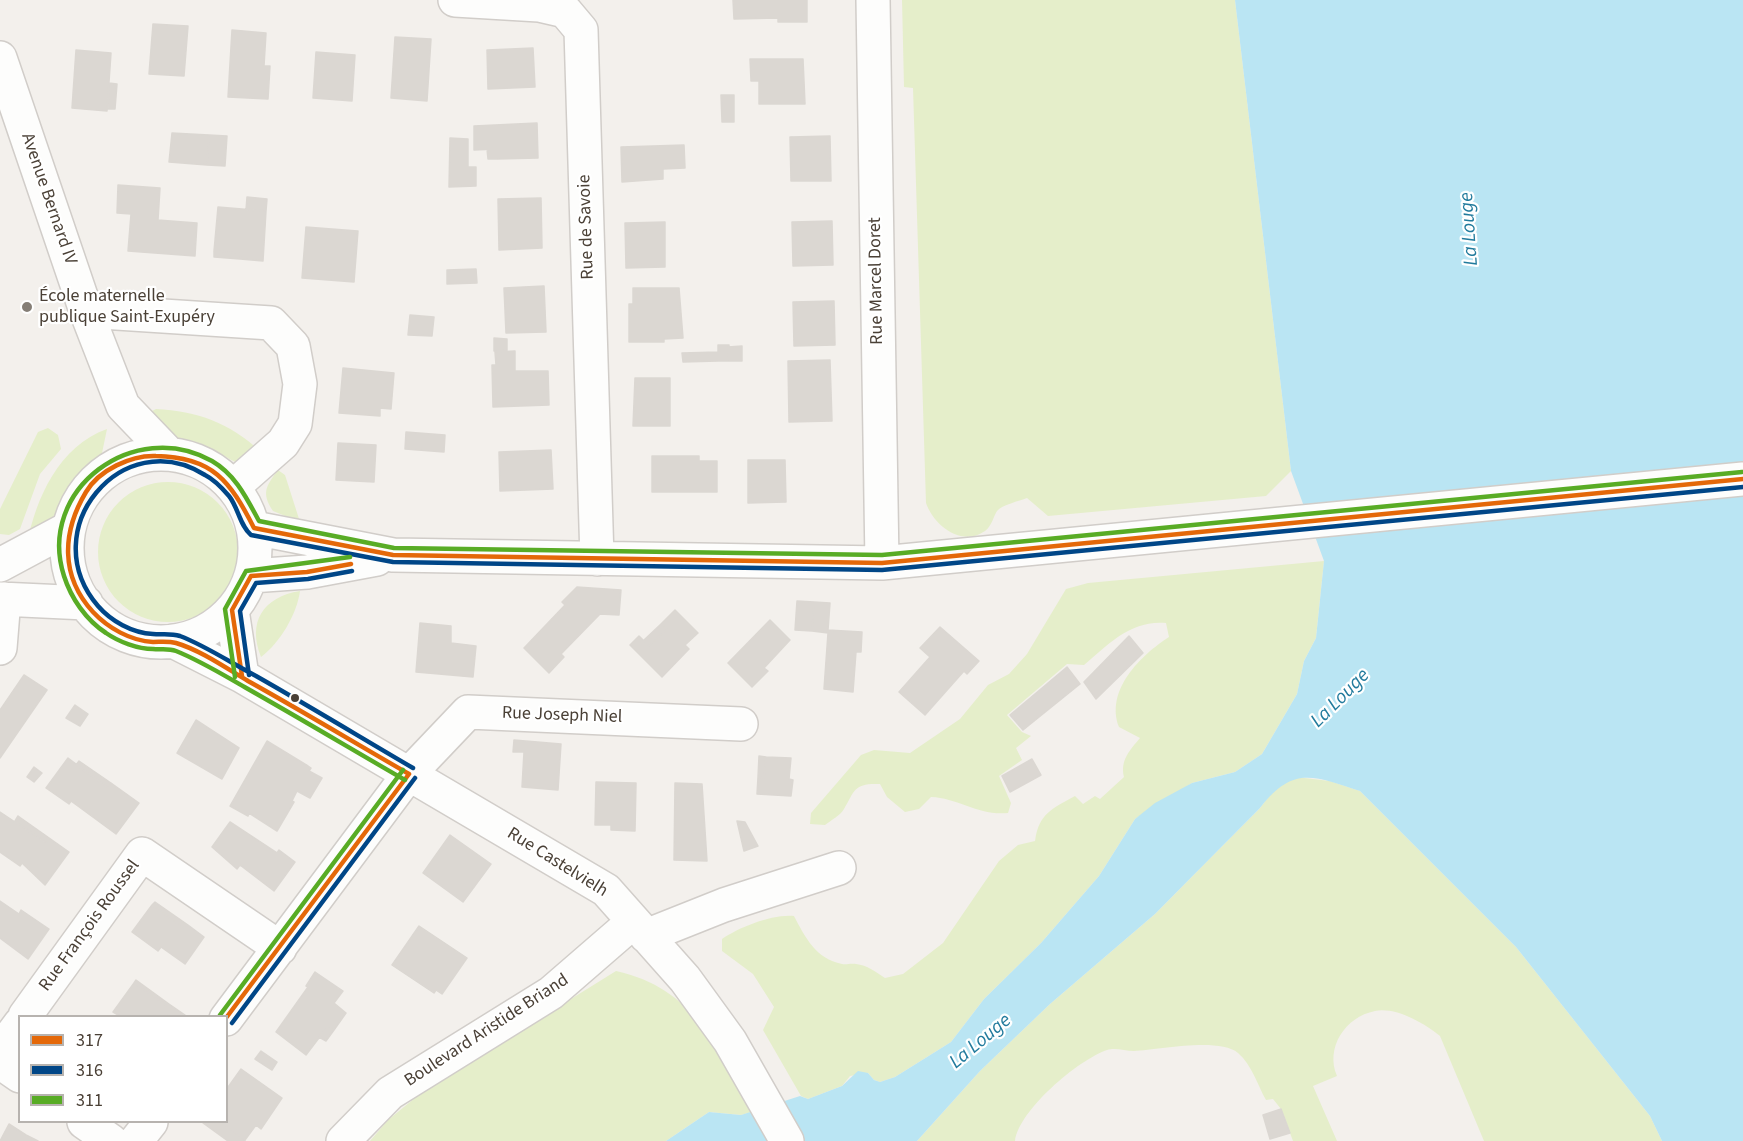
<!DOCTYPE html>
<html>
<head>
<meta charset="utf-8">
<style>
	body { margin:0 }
	#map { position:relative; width:1743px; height:1141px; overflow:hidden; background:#f3f0ec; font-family:"Source Sans 3",sans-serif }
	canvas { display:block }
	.legend { position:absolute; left:18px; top:1015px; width:210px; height:108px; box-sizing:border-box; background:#fff; border:2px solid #b7b3af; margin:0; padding:8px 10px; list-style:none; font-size:18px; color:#4a4036 }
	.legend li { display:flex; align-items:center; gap:12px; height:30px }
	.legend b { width:30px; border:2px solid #b7b3af }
</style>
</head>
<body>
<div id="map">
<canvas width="1743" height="1141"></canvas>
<ul class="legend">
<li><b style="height:8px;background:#e46809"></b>317</li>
<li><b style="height:8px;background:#004687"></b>316</li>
<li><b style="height:8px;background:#58ac25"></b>311</li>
</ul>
</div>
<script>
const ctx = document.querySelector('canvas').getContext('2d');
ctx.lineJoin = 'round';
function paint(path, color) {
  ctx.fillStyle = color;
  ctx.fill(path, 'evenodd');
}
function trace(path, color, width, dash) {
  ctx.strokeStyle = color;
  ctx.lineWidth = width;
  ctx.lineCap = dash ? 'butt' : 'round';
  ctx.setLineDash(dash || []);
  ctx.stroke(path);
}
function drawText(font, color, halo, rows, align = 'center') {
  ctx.font = font + ' "Source Sans 3",sans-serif';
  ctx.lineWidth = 4.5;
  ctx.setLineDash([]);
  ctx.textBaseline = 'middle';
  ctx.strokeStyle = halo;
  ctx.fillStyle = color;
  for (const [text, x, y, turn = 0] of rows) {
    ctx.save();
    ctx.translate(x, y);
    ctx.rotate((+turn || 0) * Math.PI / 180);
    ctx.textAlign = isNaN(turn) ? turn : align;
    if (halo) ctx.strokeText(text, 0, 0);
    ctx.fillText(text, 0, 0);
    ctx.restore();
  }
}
const green = new Path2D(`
	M902,0h333l56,471 -25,25 -218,20 -21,-18c-8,3 -25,7 -30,13 -4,6 -5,15 -12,20 -24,17 -52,-7 -59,-28l-13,-415 -9,-1z
	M156,409c41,2 74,14 104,42l-23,12c-10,-5 -20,-12 -31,-16 -24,-8 -43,-9 -54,-36z
	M48,428l10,7 3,14 -21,25 -20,55 -11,6 -9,-1v-25l38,-77z
	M107,429l-6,29 -28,32 -14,32 -32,22c9,-46 32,-98 80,-115z
	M278,470l7,5 15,47 -27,-11c-12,-18 -7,-25 5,-41z
	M98 552a70 70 0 1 1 140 0a70 70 0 1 1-140 0Z
	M1324,561l-8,77 -12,23 -7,33 -35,60 -27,18 -43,11 -57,36 -36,57 -58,67 -57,56 -33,43 -56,35 -15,5 -6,-2 -6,-7 -18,3 -8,10 -34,13 -7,-3 -38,-66 11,-23 -21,-33 -31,-23v-12c18,-12 50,-25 72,-23 11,21 22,43 48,48 4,1 9,-1 14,0 11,1 20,8 29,14l18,-4 40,-31 56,-82 19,-16 17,-4c4,-28 17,-32 40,-45l8,8 12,-8 5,3 24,-22c-4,-17 6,-27 16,-39l-21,-11c-14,-37 22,-72 50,-90l-3,-14c-35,-3 -56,20 -82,42l-17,-1 -60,51 15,17 9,4 -15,12 6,12 -23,16 12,27 -3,10c-29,3 -50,-15 -77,-16l-12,12 -14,3 -18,-15 -7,-13c-26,-1 -25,6 -36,25 -4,7 -13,11 -19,16l-15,-1 1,-11 50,-58 13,-5 36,3 50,-34 28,-34 21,-11 18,-20 39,-65 22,-6z
	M300,591c-3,23 -20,52 -39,66 -14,-35 2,-60 39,-66z
	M1296,777l34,4 30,10 156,156 134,169 12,25h-178l-44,-105c-16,-13 -44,-29 -65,-25 -30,6 -50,37 -38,65l-24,10 24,55h-44l-12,-32 -8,-10 -7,1c-9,-16 -14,-35 -28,-47 -19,-16 -80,-3 -104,-2 -9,0 -19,-4 -27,-1 -29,10 -88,60 -92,91h-98l63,-70 70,-67 105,-90 105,-106 15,-20z
	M616,971c78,17 103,77 136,141l-11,3 -32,-3 -43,29h-296l18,-21 38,-31z`);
const water = new Path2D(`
	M1235,0h508v1141h-81l-12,-25 -134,-169 -156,-156c-46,-15 -67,-26 -100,17l-105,106 -105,90 -70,67 -63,70h-251l43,-29 32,3 59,-19 8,3 34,-13 16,-15 10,2 6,7 6,2 15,-5 56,-35 33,-43 57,-56 58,-67 36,-57 20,-16 37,-20 43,-11 27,-18 35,-60 7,-33 12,-23 8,-77 -33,-90z`);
const building = new Path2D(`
	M733,0h74v22h-29v-4l-44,1z
	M153,24l35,2 -4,50 -35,-2z
	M232,30l34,3 -2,33h6l-2,33 -40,-2z
	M395,37l36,2 -4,62 -36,-3z
	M533,48l2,39 -47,2 -1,-39z
	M76,50l35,3 -4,58 -35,-3z
	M316,52l39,3 -3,46 -39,-3z
	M750,59h9v22h-8z
	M759,59h44l2,45h-46z
	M109,83l8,1 -2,25h-7z
	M721,95h13v27h-12z
	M537,123l1,35 -41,1v-10l-23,1v-24z
	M172,133l37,2 -2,30 -38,-3z
	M209,135l18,1 -2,30 -18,-1z
	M830,136l1,45h-40l-1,-44z
	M450,138l18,1v28h8v19l-27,1z
	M684,145l1,23 -22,1v10l-41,3 -1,-35z
	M487,149h10v10h-9z
	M118,185l42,3 -2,32 39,3 -2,33 -67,-5 3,-37 -14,-1z
	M247,197l20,2 -1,12 -20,-1z
	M541,198l1,50 -43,2 -1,-51z
	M218,207l48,4 -3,50 -23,-2 1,-6 -27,-2z
	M832,221l1,44 -40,1 -1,-44z
	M665,222v45l-39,1 -1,-45z
	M306,227l52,4 -4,51 -52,-4z
	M214,251l27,2 -1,6 -26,-2z
	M476,269l1,14 -30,1v-14z
	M544,286l2,46 -40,1 -2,-45z
	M633,288h46l4,50 -19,1v3h-35v-38h4z
	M834,301l1,44 -41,1 -1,-44z
	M410,315l24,2 -2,19 -24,-1z
	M494,338l13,1v11l-13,1z
	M718,345h11v16h-11z
	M742,346v15h-13l-1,-14z
	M515,351v20h33l1,34 -56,2 -1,-42h4l-1,-13z
	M718,352v9l-35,1 -1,-9z
	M830,360l2,61 -43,1 -1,-61z
	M343,368l51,5 -3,36 -11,-1v8l-41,-3z
	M635,378h35v48h-37z
	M406,432l39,3 -1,17 -39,-3z
	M338,443l38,2 -2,37 -38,-2z
	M551,450l2,39 -53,2 -1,-39z
	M652,456h47v5h18v31h-65z
	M748,460h37l1,42 -38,1z
	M577,587l44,3 -2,25 -19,-1 -39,40 3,3 -15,16 -25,-25 41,-43 -3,-3z
	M797,601l17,1 -2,29 -17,-1z
	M814,602l16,1 -2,27 34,2 -1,20h-5l-3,40 -29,-3 4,-56 -16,-2z
	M675,610l23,23 -13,12 4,4 -27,28 -32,-32 9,-9 10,10 18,-17 -6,-5z
	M770,620l20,20 -26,28 4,3 -16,16 -24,-24z
	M420,623l31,3v17l25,3 -3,31 -57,-5z
	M661,624l6,5 -18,17 -5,-6z
	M940,627l39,34 -12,13 -3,-3 -39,44 -26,-23 31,-35 -10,-9z
	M1129,636l14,17 -47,46 -12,-17z
	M1067,667l13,17 -57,46 -13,-15z
	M24,675l23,15 -47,68v-48z
	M75,705l13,9 -8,12 -14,-8z
	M196,720l43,28 -17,31 -45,-26z
	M514,740l47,4 -3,46 -36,-3 2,-35h-11z
	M267,741l41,25 3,2 -2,3 13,7 -12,20 -13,-7 -5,10 2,1 -17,29 -28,-18 -1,3 -18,-10z
	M759,756l7,1 -2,21 -6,-1z
	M766,757l25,1 -2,21 4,1 -2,16 -34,-2 1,-17 6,1z
	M68,758l40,30 3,-5 28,20 -23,31 -45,-33 -2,3 -23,-16z
	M1032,759l9,16 -31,17 -8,-16z
	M79,761l32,22 -3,5 -32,-23z
	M34,767l8,6 -8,9 -7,-5z
	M596,782l40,1 -1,48 -24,-1v-5h-16z
	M675,783l27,1 5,77 -33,-1z
	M0,812l48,32 4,-4 17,12 -24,33 -23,-22 -2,3 -20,-14z
	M18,816l34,24 -4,4 -33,-23z
	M737,821l8,1 13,24 -14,5z
	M230,822l47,31 2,-3 16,12 -21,29 -34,-26 -3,4 -25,-22z
	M450,835l41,29 -28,38 -40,-29z
	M0,901l19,13 2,-4 28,19 -21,30 -28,-21z
	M155,902l33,23 -3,4 -33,-24z
	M152,905l33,24 3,-4 16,12 -19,27 -24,-17 -3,4 -26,-19z
	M419,926l48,32 -25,36 -6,-4 -2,3 -42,-28z
	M315,972l28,19 -9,12 12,10 -12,17 -6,-4 -22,29 -30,-23 32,-45 -2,-1z
	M136,980l33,24 -2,2 -33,-23z
	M134,983l33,23 2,-2 16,11 -65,1 -7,-4z
	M328,1026l6,4 -8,11 -7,-4z
	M261,1051l16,11 -5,8 -17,-11z
	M241,1069l41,29 -21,31 -5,-4 -11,15 -25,-18h6v-32z
	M1281,1109l9,24 -20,6 -7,-24z
	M220,1122l25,18v1h-17l-25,-18z
	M9,1124l17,11 12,6h-38z`);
const minor = new Path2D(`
	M455,0l84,5 26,6 16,19 16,529
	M873,0l9,563
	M0,58l86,253 37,95 46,48
	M86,311l185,12 22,23 7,38 -5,40 -12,19 -50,44
	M67 548a94 94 0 1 1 188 0a94 94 0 1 1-188 0Z
	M254,528l139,27 489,8 861,-84
	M0,565l69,-37
	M251,576l56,-4 70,-13
	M0,599l86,4
	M232,610l10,66
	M173,641l69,35 364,214 79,89 45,62 57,100
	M0,648l4,-49
	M646,936l78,-31 115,-37
	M25,1016l117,-162 138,94
	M226,1019l183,-245 59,-62 273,12
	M0,1051l20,-27
	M0,1062l20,14
	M84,1122l27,19
	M136,1141l15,-19
	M343,1141l47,-48 161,-100 82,-71`);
const bus1 = new Path2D(`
	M242,676l-10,-66 19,-34 56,-4 44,-8
	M409,774c-54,-31 -107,-63 -161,-93 -22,-13 -48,-31 -72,-38 -8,-2 -15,-1 -23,-1 -22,-1 -45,-14 -60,-30 -33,-36 -31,-80 -7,-120 13,-22 45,-37 70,-36 57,1 74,25 98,72l139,27 489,8 861,-84
	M226,1018l183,-244`);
const bus2 = new Path2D(`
	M249,675l-9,-64 16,-28 52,-4 44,-8
	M413,768c-53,-31 -104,-62 -157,-92 -25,-13 -50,-30 -76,-40 -10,-3 -18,-1 -27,-2 -21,-1 -42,-13 -55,-28 -65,-76 25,-183 107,-131 8,4 18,14 24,21 9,11 11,30 22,39l142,27 489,8 861,-83
	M232,1023l183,-245`);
const bus3 = new Path2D(`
	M235,677l-10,-68 21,-38 104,-14
	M405,780c-52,-30 -104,-61 -157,-91 -23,-13 -47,-28 -72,-38 -8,-3 -15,-1 -23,-2 -15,0 -34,-7 -47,-16 -20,-13 -35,-35 -42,-57 -28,-87 71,-159 148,-115 24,14 35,38 47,60l135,27 488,7 860,-83
	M220,1015l183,-245`);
const markers = [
	[27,307,6,"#857e76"],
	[295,698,5,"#4a4036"]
];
const streetNames = [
	["Avenue Bernard IV",48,199,71],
	["Rue de Savoie",587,227,-92],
	["Rue Marcel Doret",877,281,-91],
	["Rue Joseph Niel",562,716,2],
	["Rue Castelvielh",557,863,32],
	["Rue François Roussel",90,926,-54],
	["Boulevard Aristide Briand",487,1031,-33]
];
const poiNames = [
	["École maternelle",39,297],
	["publique Saint-Exupéry",39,318]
];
const waterNames = [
	["La Louge",1470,229,-94],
	["La Louge",1341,699,-45],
	["La Louge",981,1042,-40]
];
paint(green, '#e5eeca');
paint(water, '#bae5f3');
paint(building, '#dbd7d2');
trace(building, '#dbd7d2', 1.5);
trace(minor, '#d1cdc9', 36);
trace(minor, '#fdfdfc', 33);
trace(bus1, '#e46809', 4.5);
trace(bus2, '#004687', 4.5);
trace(bus3, '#58ac25', 4.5);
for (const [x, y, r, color] of markers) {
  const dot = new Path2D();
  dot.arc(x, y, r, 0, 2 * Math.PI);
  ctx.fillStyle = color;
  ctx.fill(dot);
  trace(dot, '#fff', 2);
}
drawText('18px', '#4a4036', '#fff', streetNames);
drawText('18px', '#4a4036', '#fff', poiNames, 'left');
drawText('italic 20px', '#227b9d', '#fff', waterNames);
</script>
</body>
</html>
